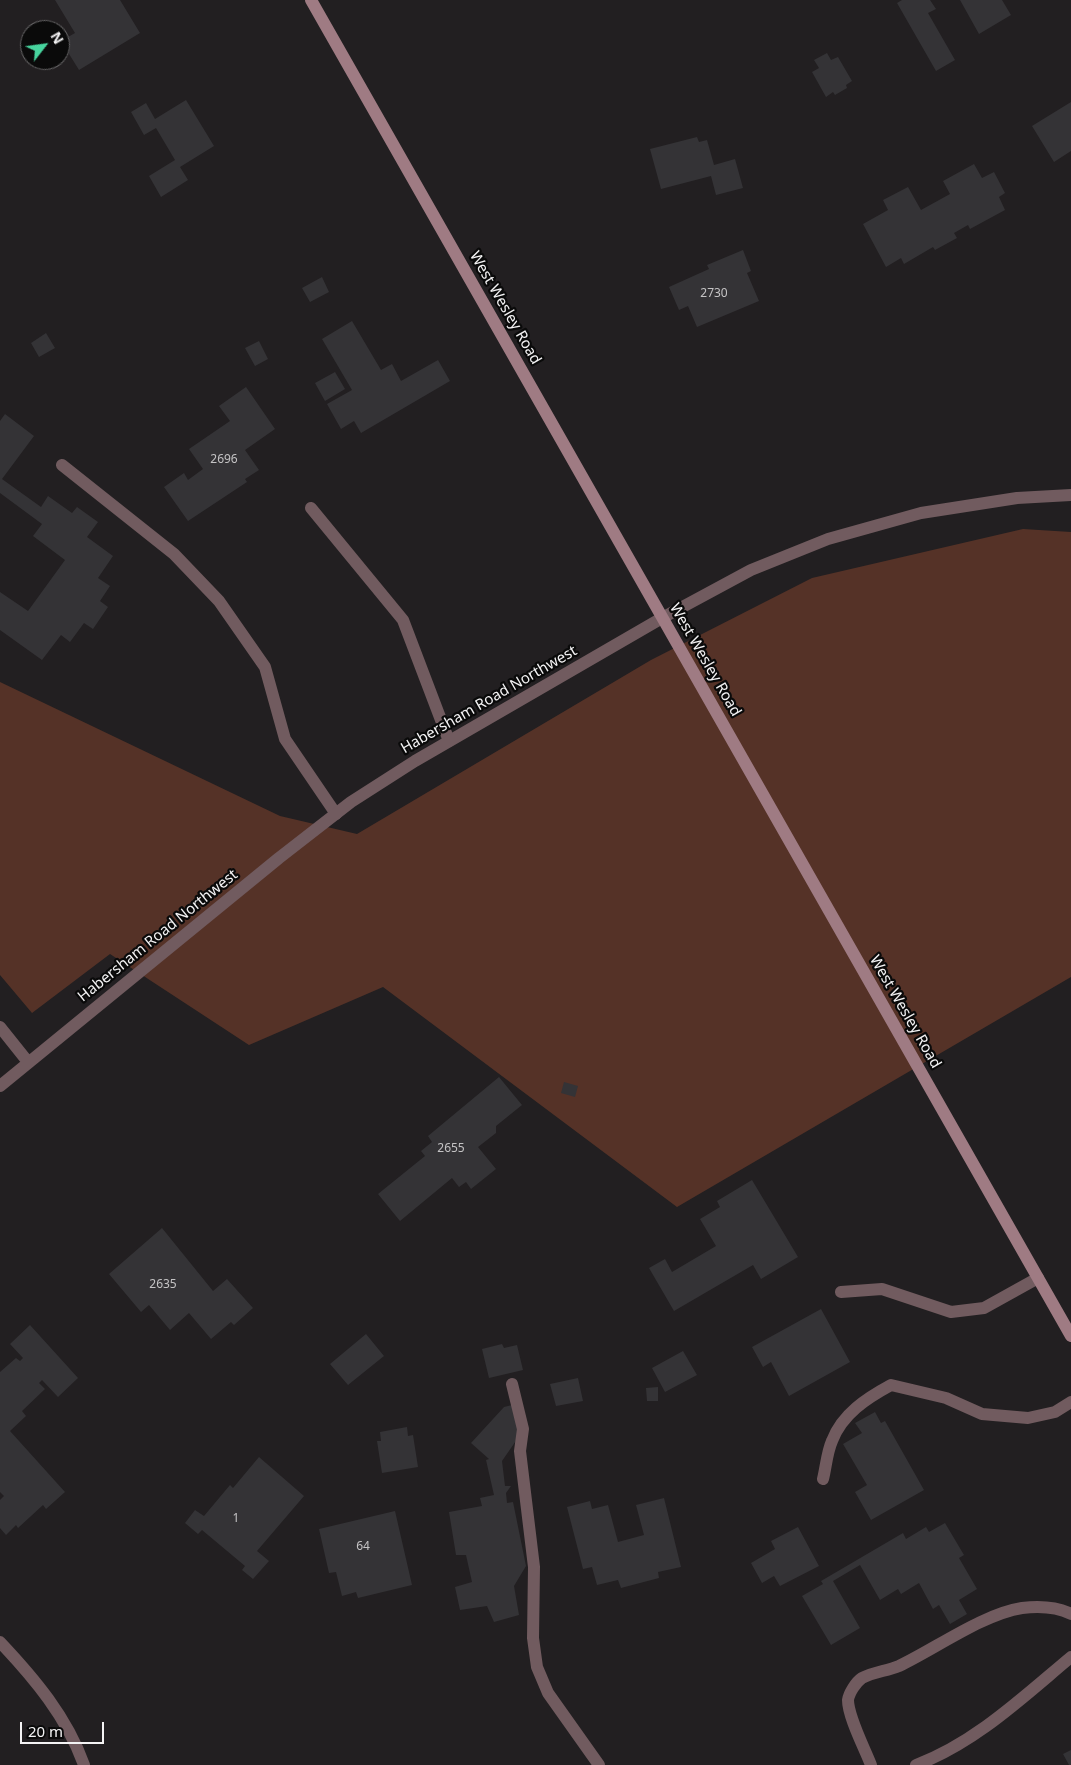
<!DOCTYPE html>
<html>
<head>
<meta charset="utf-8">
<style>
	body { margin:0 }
	#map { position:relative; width:1071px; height:1765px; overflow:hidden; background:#221f21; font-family:"Noto Sans",sans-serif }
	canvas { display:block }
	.north { position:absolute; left:20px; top:20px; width:50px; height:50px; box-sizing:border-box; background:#0a0a0a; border:1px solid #686768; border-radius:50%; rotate:60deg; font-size:14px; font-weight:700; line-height:20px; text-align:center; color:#f4f3f4 }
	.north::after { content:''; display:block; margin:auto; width:18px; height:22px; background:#47d49e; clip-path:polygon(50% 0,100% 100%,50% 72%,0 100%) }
	.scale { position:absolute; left:20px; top:1722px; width:84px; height:22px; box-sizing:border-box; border:2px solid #f4f3f4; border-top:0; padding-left:6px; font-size:15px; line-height:18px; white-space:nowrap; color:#f4f3f4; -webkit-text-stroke:4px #0a0a0a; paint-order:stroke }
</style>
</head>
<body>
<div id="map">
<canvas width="1071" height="1765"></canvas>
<div class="north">N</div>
<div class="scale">20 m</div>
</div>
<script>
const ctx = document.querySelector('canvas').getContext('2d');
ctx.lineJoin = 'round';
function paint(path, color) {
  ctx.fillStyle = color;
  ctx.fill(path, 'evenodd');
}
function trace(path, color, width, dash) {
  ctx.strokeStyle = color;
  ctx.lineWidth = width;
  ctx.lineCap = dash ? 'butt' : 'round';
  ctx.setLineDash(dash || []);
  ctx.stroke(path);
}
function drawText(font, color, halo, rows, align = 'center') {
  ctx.font = font + ' "Noto Sans",sans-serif';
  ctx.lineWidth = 4.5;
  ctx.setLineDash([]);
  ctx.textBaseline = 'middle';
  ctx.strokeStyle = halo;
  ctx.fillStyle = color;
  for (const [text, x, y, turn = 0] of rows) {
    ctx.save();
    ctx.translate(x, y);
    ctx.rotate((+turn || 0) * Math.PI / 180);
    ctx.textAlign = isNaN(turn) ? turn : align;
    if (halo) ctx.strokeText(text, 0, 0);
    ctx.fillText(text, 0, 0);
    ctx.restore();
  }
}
const green = new Path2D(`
	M1023,529l48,3v445l-394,230 -294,-220 -134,58 -139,-91 -78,59 -32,-38v-293l280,134 77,18 294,-174 161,-82z`);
const building = new Path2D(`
	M55,0h65l20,33 -61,37 -18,-29 14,-8z
	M902,0h28l6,9 -8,4 27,47 -19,11 -39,-68z
	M960,0h42l9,15 -32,19z
	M827,53l4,7 7,-3 14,24 -6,4 1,3 -12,7 -2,-3 -7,5 -14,-25 7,-4 -5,-8z
	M186,100l28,46 -34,21 8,13 -27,17 -12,-21 26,-16 -19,-32 -12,7 -13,-23 15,-9 9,16z
	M1071,102v49l-17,11 -22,-36z
	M697,137l2,5 8,-2 7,25 21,-6 8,29 -27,7 -5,-19 -50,13 -11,-40z
	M974,164l8,14 12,-6 11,21 -6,4 6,13 -35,19 -2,-4 -14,8 3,5 -22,12 -2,-3 -29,17 -3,-6 -15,9 -23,-43 25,-14 -5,-10 25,-13 13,23 29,-16 -7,-13z
	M743,250l8,21 -4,2 12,28 -62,26 -9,-21 -9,4 -10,-23 40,-18 -2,-4z
	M322,277l7,15 -19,10 -8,-14z
	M352,321l29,49 11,-6 9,17 37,-21 12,21 -89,52 -7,-12 -13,8 -14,-25 25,-14 -30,-51z
	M46,333l9,15 -16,9 -8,-14z
	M259,341l9,18 -13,7 -10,-18z
	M335,372l10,17 -20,12 -10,-18z
	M246,387l29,42 -30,21 14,20 -14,9 2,3 -59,39 -24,-34 20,-14 4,7 15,-11 -14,-20 41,-28 -11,-15z
	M5,414l29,22 -32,43 39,28 7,-11 24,17 5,-6 21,15 -11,15 26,19 -15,22 12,8 -10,15 8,6 -15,22 -9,-6 -14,19 -9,-7 -19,25 -42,-30v-38l28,19 37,-51 -32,-24 9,-12 -42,-31v-72z
	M499,1077l23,28 -26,21v7l-18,14 18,22 -25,20 -5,-7 -7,5 -7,-9 -52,43 -22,-27 47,-38 -4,-5 11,-9 -4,-6z
	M564,1082l14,4 -3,11 -14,-4z
	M752,1180l46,77 -37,22 -8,-14 -79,46 -25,-43 16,-9 7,13 44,-26 -16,-27 20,-12 -3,-6z
	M162,1228l51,63 14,-12 26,29 -19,17 -3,-3 -20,17 -22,-26 -19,17 -21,-25 -8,7 -32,-38z
	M821,1309l29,53 -61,34 -18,-34 -8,5 -11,-20z
	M30,1325l48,53 -20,19 -16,-17 -3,3 6,6 -23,22 4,5 -16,15 55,61 -19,17 -3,-4 -25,23 -2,-3 -10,10 -6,-7v-28l4,-4 -4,-4v-120l16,-14 4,3 3,-3 -13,-14z
	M366,1334l18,22 -36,29 -18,-21z
	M502,1344l2,4 13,-3 6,25 -34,8 -7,-29z
	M683,1351l14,24 -32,17 -13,-24z
	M578,1378l5,23 -27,5 -6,-22z
	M658,1387v14h-11l-1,-13z
	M512,1405l8,30 -18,26 3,25h6l-5,7 1,10 6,-1 13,64 -12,20 5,29 -25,7 -7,-16 -27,4 -5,-23 17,-5 -6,-27h-10l-7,-43 33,-6 -2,-8 14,-3 -8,-35 3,-1 -18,-16 33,-36z
	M875,1412l6,11 4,-2 39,69 -53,30 -16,-28 12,-7 -24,-41 19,-11 -7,-10z
	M407,1427l1,9 5,-1 5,32 -36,6 -5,-32h4l-1,-9z
	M259,1457l45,39 -47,55 12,10 -16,18 -11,-9 3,-4 -43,-36 -4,4 -13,-11 10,-13 9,6 26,-31 3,3z
	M664,1498l17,69 -23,5 1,6 -38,10 -3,-8 -21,5 -5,-18 -9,2 -16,-62 23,-6 2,8 16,-4 10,37 26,-7 -8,-30z
	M395,1511l17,74 -54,13 -2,-6 -14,4 -6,-24 -7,1 -10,-44z
	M945,1523l19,32 -5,3 18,31 -18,11 8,14 -17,10 -11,-19 -6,4 -14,-26 -18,11 -3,-5 -18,11 -20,-35 -27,16 27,47 -29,17 -29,-49 21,-12 -2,-3 82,-48 3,6 20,-12 3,5z
	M798,1527l21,39 -39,20 -6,-10 -12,7 -11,-20 24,-14 -4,-8z
	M1071,1750v15h-2l-6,-11z`);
const lane = new Path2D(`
	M62,465l112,89 45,47 46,66 20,72 51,75
	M311,508l92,112 46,121
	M841,1292l41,-3 69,23 33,-4 54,-30
	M512,1384l11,45 -3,22 14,116 -1,71 4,29 11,26 51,72
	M823,1479c3,-12 4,-27 9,-38 10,-27 35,-43 59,-56l55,13 36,16 46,4 27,-6 16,-10
	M871,1765c-6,-16 -23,-48 -23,-65 1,-7 8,-18 14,-22 11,-6 25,-7 37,-12 36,-17 84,-52 123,-58 16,-2 35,-1 49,6`);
const street = new Path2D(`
	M0,1027l28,35
	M0,1086l279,-228 72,-56 64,-41 247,-143 89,-48 77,-31 93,-26 96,-15 54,-3
	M0,1642c34,36 67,75 84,123
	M916,1765c59,-22 107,-68 155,-108`);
const secondary = new Path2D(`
	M311,0l760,1336`);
const numberNames = [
	["2730",714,294],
	["2696",224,460],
	["2655",451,1149],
	["2635",163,1285],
	["1",236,1519],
	["64",363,1547]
];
const streetNames = [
	["West Wesley Road",505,308,60],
	["West Wesley Road",705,660,60],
	["Habersham Road Northwest",489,700,-30],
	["Habersham Road Northwest",158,936,-39],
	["West Wesley Road",905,1012,60]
];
paint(green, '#553227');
paint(building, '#343336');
trace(lane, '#715b5f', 12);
trace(street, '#715b5f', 12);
trace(secondary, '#9f7b83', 12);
drawText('12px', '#c4c3c4', null, numberNames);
drawText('15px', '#f4f3f4', '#0a0a0a', streetNames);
</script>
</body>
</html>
